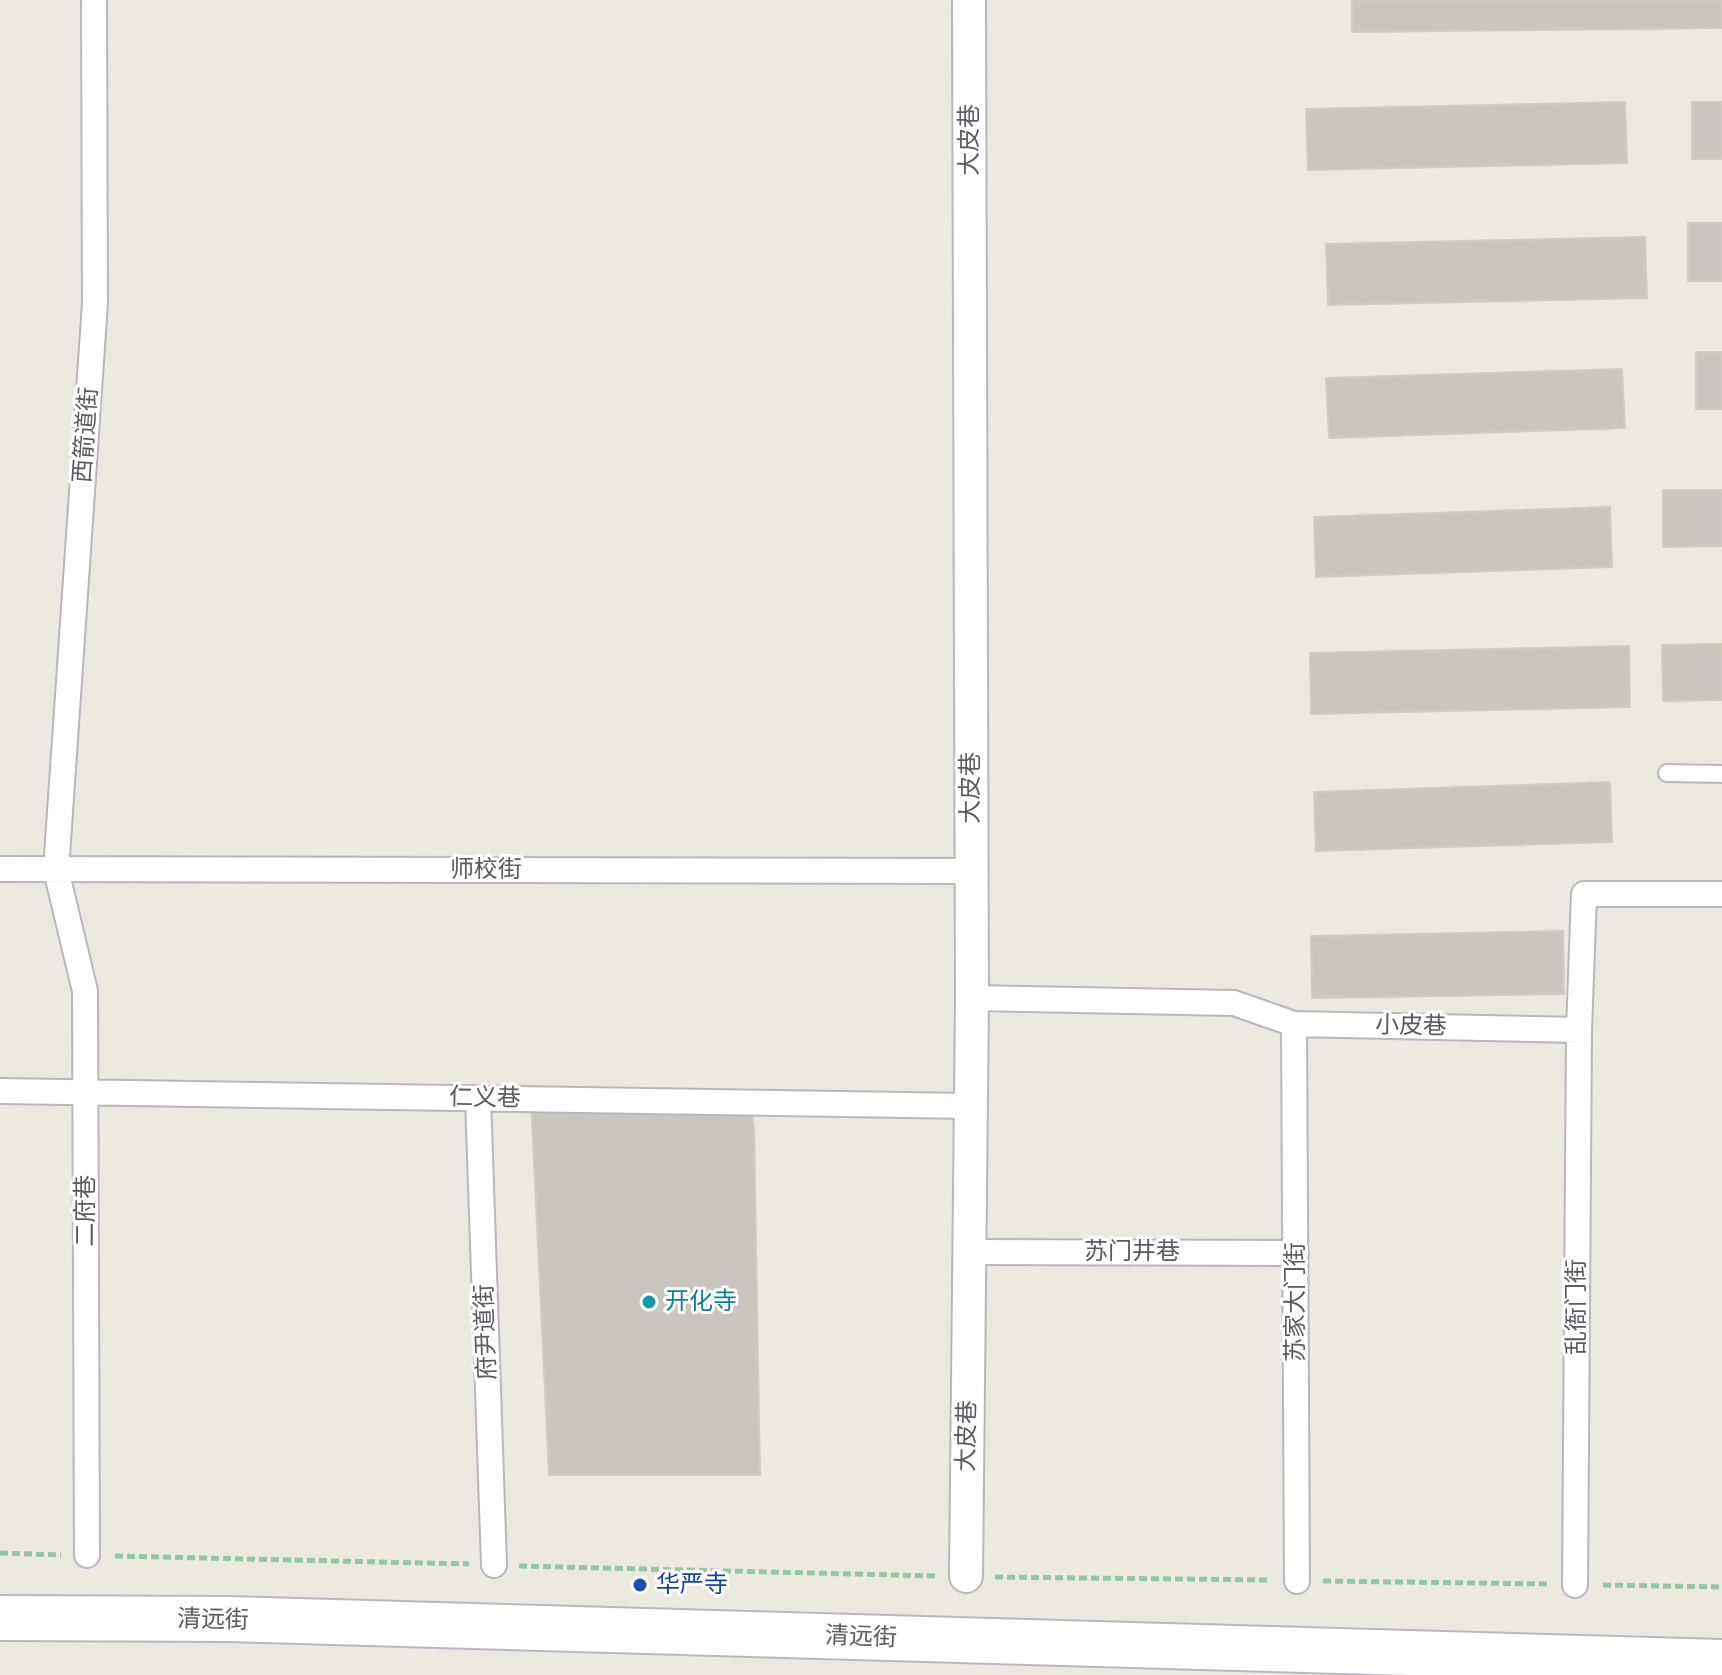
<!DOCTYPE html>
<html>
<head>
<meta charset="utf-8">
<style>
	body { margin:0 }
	canvas { display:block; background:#eceae0 }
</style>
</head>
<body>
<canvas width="1722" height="1675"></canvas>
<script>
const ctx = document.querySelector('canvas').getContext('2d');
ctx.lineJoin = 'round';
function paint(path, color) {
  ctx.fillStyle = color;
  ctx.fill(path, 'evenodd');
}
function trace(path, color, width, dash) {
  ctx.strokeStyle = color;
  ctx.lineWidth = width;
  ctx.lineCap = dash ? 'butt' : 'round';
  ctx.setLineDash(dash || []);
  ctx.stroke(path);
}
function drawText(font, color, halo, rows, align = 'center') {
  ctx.font = font + ' Mulish,"Noto Sans SC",sans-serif';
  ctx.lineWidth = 6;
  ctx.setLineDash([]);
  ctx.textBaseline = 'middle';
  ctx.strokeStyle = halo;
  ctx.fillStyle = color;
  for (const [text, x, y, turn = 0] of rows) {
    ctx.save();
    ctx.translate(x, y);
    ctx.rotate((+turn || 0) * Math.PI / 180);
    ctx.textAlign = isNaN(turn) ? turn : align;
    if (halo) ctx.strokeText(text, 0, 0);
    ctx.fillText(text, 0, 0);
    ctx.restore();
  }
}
const building = new Path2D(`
	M1352,0h370v28l-370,4z
	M1625,102l2,61 -319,7 -2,-61z
	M1692,102h30v57h-30z
	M1688,223h34v58h-34z
	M1645,237l2,61 -319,7 -2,-61z
	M1696,352h26v57h-26z
	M1622,369l3,59 -296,10 -3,-60z
	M1663,490h59v56l-59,1z
	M1610,507l2,60 -296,10 -2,-60z
	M1722,644v56l-59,1 -1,-56z
	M1629,646l1,61 -319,7 -1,-61z
	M1610,782l2,60 -296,9 -2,-59z
	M1563,931l1,63 -252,4 -1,-62z
	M531,1099l220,3 3,27 6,346h-211z`);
const path = new Path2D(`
	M0,1553l61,2
	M115,1556l354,8
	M519,1566l418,10
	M995,1577l274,3
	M1323,1581l226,3
	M1603,1585l119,2`);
const service = new Path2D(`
	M1667,773l55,1`);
const pedestrian = new Path2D(`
	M0,869l972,2
	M972,998l262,5 60,21 285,6 5,-136h138
	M1294,1024l3,557
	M0,1091l970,15
	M478,1098l16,467
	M969,1252l327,1
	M87,1555l-2,-564 -29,-121 39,-567 -1,-303
	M1575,1585l4,-555`);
const minor = new Path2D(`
	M966,1576l6,-578 -3,-998`);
const secondary = new Path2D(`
	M0,1618l229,1 1493,43`);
const markers = [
	[649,1302,8,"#0f9aa8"],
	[640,1585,8,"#1a4fb4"]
];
const streetNames = [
	["大皮巷",970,140,-90],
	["西箭道街",86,435,-86],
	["大皮巷",971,788,-90],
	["师校街",486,870],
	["小皮巷",1411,1026,1],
	["仁义巷",485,1098,1],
	["二府巷",86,1211,-90],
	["苏门井巷",1132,1252],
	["苏家大门街",1296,1302,-90],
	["乱衙门街",1577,1307,-90],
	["府尹道街",486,1332,-92],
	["大皮巷",967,1436,-89],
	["清远街",213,1620,1],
	["清远街",861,1637,2]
];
const cultureNames = [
	["开化寺",665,1302]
];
const transitNames = [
	["华严寺",656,1585]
];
paint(building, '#c9c6bf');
trace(building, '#d0ccbe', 2);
trace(service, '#b6b8bd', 20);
trace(pedestrian, '#b6b8bd', 28);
trace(minor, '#b6b8bd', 36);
trace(secondary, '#b6b9bf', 48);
trace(path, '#95c5a5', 5, [8, 4]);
trace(service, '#fff', 16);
trace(pedestrian, '#fff', 24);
trace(minor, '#fff', 32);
trace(secondary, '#fff', 44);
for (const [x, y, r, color] of markers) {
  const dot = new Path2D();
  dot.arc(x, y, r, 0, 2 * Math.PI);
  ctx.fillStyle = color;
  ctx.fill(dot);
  trace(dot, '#fff', 3);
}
drawText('24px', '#595c61', '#fff', streetNames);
drawText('24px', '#0d838f', '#fff', cultureNames, 'left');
drawText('24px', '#164399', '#fff', transitNames, 'left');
</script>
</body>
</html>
